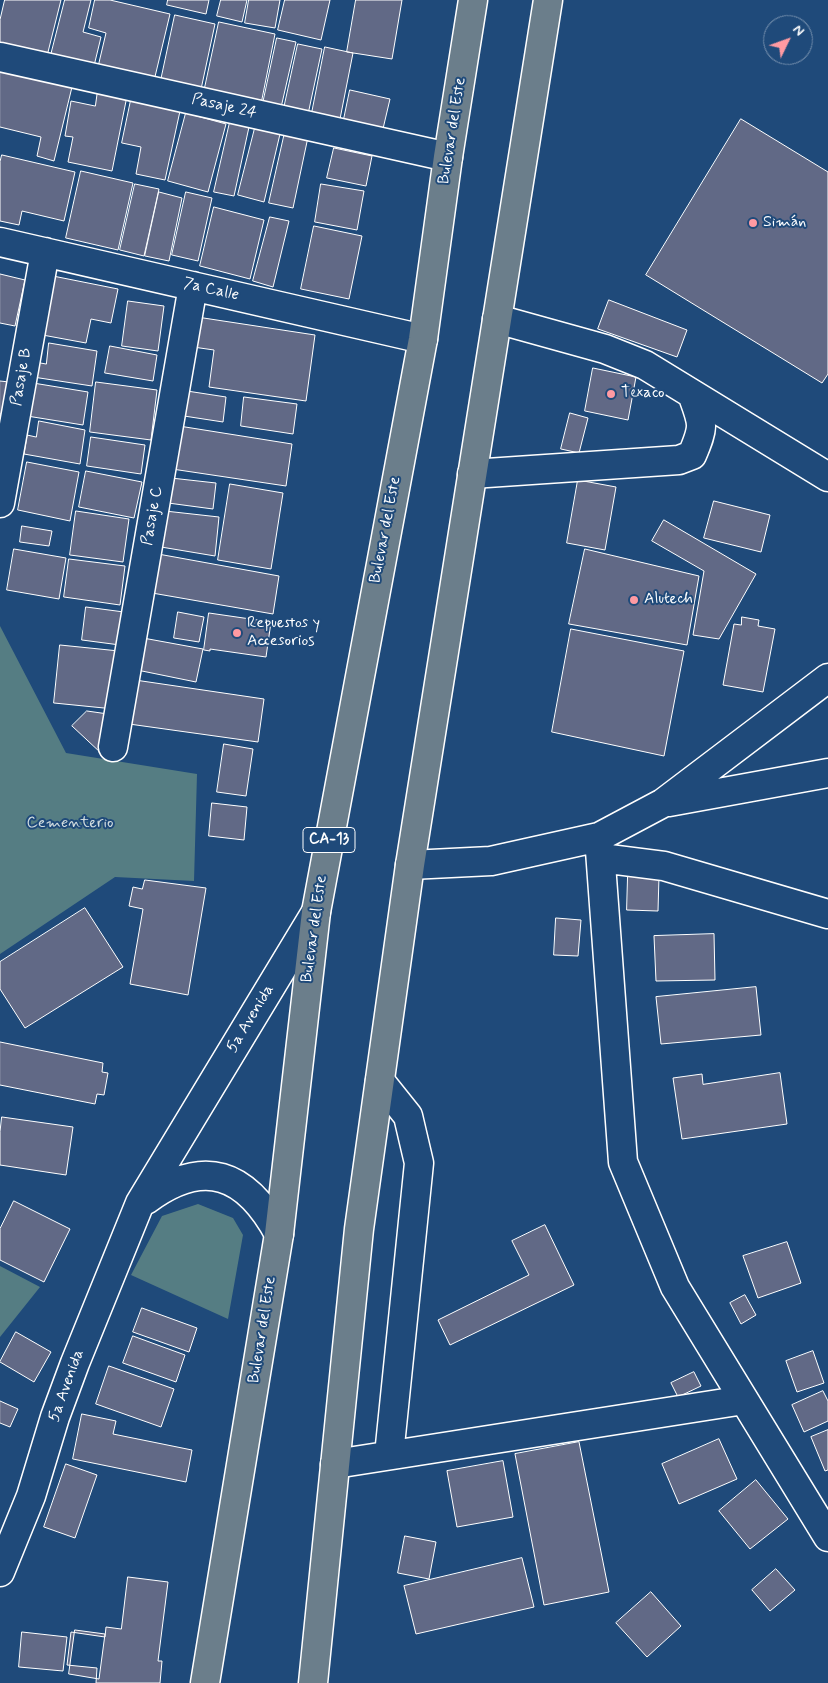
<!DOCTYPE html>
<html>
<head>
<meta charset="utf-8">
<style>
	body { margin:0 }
	#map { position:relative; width:828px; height:1683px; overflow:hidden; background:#1f4a7a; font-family:Mynerve,sans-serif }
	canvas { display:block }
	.north { position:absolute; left:763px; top:15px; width:50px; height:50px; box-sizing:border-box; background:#1f4a7a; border:1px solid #7992af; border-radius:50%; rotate:48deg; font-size:14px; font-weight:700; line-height:20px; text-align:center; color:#fff }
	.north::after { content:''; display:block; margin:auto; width:18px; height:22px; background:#ff9aa2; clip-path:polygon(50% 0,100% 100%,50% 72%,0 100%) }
</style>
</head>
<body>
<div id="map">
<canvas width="828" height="1683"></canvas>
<div class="north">N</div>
</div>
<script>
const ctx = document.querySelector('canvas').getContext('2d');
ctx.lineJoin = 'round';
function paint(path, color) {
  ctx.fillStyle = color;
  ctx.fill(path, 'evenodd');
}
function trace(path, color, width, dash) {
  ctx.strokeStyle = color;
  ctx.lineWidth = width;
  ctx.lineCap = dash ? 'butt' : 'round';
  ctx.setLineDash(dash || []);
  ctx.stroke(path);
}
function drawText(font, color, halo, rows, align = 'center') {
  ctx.font = font + ' Mynerve,sans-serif';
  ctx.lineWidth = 4;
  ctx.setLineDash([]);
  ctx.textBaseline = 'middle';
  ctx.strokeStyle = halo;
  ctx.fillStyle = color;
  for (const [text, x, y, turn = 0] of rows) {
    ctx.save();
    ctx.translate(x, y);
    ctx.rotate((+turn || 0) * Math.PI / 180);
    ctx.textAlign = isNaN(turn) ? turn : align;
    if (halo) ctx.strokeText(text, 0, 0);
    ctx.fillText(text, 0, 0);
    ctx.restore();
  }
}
const green = new Path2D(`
	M0,626l66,127 131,21 -3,107 -79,-4 -115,77z
	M198,1204l35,14 10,17 -15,84 -97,-44 31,-59z
	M0,1266l40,21 -40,50z`);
const building = new Path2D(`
	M5,0h56l-15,60 -46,-12v-28z
	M65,0h26l-8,32 18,5 -8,33 -43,-11z
	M95,0h15l60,14 -17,71 -56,-14 9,-38 -17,-5z
	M168,0h41l-3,14 -39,-9z
	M221,0h26l-5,22 -25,-6z
	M249,0h31l-5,28 -30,-5z
	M285,0h45l-9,40 -43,-10z
	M356,0h46l-10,59 -45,-7z
	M175,15l40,9 -15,70 -40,-9z
	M219,22l56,12 -15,75 -57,-12z
	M277,38l19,4 -16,70 -18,-4z
	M298,44l24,5 -15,70 -24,-6z
	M325,47l28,6 -14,71 -28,-6z
	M0,70l72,17 -18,74 -17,-5 4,-19 -41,-10z
	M98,90l29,6 -15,75 -44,-9 5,-25 -8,-1 6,-35 24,5z
	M350,90l40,9 -8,34 -39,-9z
	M131,100l49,11 -15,69 -29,-6 5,-27 -19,-4z
	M186,113l40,11 -18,68 -40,-11z
	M741,119l87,53v202l-6,9 -176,-108z
	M230,122l19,5 -15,69 -20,-4z
	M255,128l25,6 -16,68 -26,-7z
	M285,132l23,5 -15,71 -24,-5z
	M334,148l38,8 -6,30 -39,-8z
	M2,155l73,17 -11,49 -42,-10 -3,14 -19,-4v-59z
	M81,171l52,12 -15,67 -52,-12z
	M135,184l24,5 -15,67 -24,-6z
	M321,184l43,7 -7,39 -42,-8z
	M159,192l23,6 -13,63 -24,-5z
	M186,192l26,6 -14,63 -26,-6z
	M214,207l50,13 -14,59 -50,-13z
	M270,217l19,4 -16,66 -20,-6z
	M314,226l48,10 -13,63 -48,-10z
	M0,274l25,6 -10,46 -15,-3z
	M48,275l70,14 -7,34 -20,-4 -5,24 -49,-9z
	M609,300l78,30 -10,27 -79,-28z
	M128,301l36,5 -6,45 -36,-5z
	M197,317l118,18 -9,66 -97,-14 5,-37 -21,-3z
	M49,343l48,8 -5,35 -59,-9 2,-15 11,2z
	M110,346l47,9 -4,26 -48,-8z
	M593,368l43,9 -8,43 -43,-9z
	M0,381l9,1 -3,32h-6z
	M96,382l61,8 -6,50 -61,-8z
	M33,383l55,9 -5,33 -56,-9z
	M187,391l39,6 -3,25 -39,-6z
	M244,397l53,7 -4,30 -52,-8z
	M570,413l18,5 -9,35 -18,-4z
	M39,421l46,9 -5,34 -56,-10 3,-19 9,2z
	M179,426l113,18 -6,42 -114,-17z
	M91,437l54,8 -4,29 -54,-8z
	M27,462l52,10 -9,49 -52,-11z
	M86,471l56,11 -8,36 -55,-11z
	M171,478l45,5 -3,26 -45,-6z
	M578,480l38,7 -11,63 -38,-7z
	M230,484l53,9 -12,76 -53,-9z
	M714,501l56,14 -9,37 -57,-14z
	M76,511l53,8 -6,43 -53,-7z
	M165,511l54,6 -4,39 -54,-9z
	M664,520l92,54 -37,65 -26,-4 11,-64 -52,-30z
	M22,526l30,5 -3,15 -29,-4z
	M14,549l52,9 -7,41 -52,-9z
	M585,549l114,27 -12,69 -118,-21z
	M158,554l121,22 -6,38 -121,-21z
	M69,559l56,7 -5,39 -56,-8z
	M86,607l38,5 -4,33 -38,-5z
	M178,612l26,5 -5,25 -25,-4z
	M209,613l62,9 -5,35 -56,-8v2l-6,-1z
	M742,617l17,3 -1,6 17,3 -12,63 -40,-7 11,-61 7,1z
	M571,629l113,22 -20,105 -112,-24z
	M143,638l60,11 -7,33 -59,-12z
	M60,645l59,6 -5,58 -60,-6z
	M135,680l129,19 -6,43 -129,-18z
	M87,711l21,3 -6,40 -30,-28z
	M224,744l29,5 -7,47 -29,-4z
	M212,803l35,4 -3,33 -35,-4z
	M628,875l31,1 -1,35 -31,-1z
	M145,880l61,8 -18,107 -58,-11 13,-75 -14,-3 4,-19 9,2z
	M85,908l38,59 -98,61 -25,-39v-27z
	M556,918l25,2 -3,36 -24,-1z
	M714,934l1,46 -59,1 -2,-45z
	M756,987l5,48 -100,9 -5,-47z
	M0,1042l103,21 -1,9 6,1 -4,22 -7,-1 -2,10 -95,-19z
	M780,1073l7,51 -105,15 -9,-61 29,-4 1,10z
	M2,1117l71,10 -7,48 -66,-10v-33z
	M14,1201l56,28 -26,53 -44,-22v-31z
	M545,1225l29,60 -124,60 -12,-25 91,-45 -17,-34z
	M787,1242l14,41 -43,15 -15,-42z
	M745,1295l11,20 -15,9 -11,-21z
	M142,1308l55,20 -8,24 -56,-20z
	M16,1332l35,20 -17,30 -34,-20z
	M133,1336l52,19 -9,27 -53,-19z
	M813,1351l11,32 -27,9 -11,-31z
	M109,1366l65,23 -13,38 -65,-23z
	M694,1372l7,14 -23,11 -7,-14z
	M823,1391l5,10v20l-24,11 -12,-27z
	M0,1401l18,8 -8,18 -10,-4z
	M82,1414l34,7 -3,13 79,16 -6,32 -113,-23z
	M828,1430v40l-3,1 -14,-34z
	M719,1439l18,40 -58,25 -17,-40z
	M579,1442l30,150 -65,13 -29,-151z
	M503,1461l10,56 -56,10 -10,-56z
	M66,1464l31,11 -22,63 -31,-11z
	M756,1480l32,39 -38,30 -31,-38z
	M405,1536l31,6 -7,37 -31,-6z
	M522,1558l12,49 -118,27 -12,-48z
	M776,1569l19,21 -25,21 -18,-21z
	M128,1577l40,5 -10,79h4l-2,22h-64l1,-15 -30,-3 4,-33 34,5 1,-10 15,2z
	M651,1592l30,34 -34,31 -31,-34z
	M75,1630l30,4 -6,45 -30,-5z
	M22,1632l45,5 -4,34 -44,-4z`);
const minor = new Path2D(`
	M0,57l448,100
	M0,242l423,97
	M497,319l108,30 40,16 183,112
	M472,474l207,-14 13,-5c13,-30 11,-31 0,-61
	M0,503l45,-251
	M113,747l80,-461
	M669,802l159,-29
	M599,837l24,325 52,125 153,250
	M601,858l63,8 164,48
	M410,865l81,-4 108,-24 64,-34 165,-125
	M380,1081l28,35 11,47 -30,292
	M146,1200c58,-43 100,-27 133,34
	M335,1464l409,-64
	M0,1572l31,-76 24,-79 20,-54 65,-160 176,-291`);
const highway = new Path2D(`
	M205,1683l74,-449 37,-322 107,-573 25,-182 25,-157
	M313,1683l46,-454 51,-364 138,-865`);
const markers = [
	[753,223,5,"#ff9aa2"],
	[611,394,5,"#ff9aa2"],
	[634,600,5,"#ff9aa2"],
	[237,633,5,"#ff9aa2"]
];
const shields = [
	[329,840,52]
];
const shieldNames = [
	["CA-13",329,840]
];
const streetNames = [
	["Pasaje 24",224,107,13],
	["Bulevar del Este",453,131,-81],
	["7a Calle",211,290,13],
	["Pasaje B",22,377,-80],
	["Pasaje C",153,516,-80],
	["Bulevar del Este",386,530,-79],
	["Bulevar del Este",315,929,-82],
	["5a Avenida",251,1019,-59],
	["Bulevar del Este",263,1330,-81],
	["5a Avenida",67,1386,-70]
];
const poiNames = [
	["Simán",763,223],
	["Texaco",621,394],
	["Alutech",644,600],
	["Repuestos y",247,624],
	["Accesorios",247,642]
];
const parkNames = [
	["Cementerio",70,824]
];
paint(green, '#557d83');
paint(building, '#616986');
trace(building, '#fff', 1);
trace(minor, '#fff', 31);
trace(highway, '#fff', 31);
trace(minor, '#1f4a7a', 28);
trace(highway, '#6b7e8b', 28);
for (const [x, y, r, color] of markers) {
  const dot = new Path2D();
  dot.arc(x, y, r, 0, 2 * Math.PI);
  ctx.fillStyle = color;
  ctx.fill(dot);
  trace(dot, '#1f4a7a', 2);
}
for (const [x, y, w] of shields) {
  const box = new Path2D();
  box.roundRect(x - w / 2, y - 12.5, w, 25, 4);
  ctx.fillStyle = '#1f4a7a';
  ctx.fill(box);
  trace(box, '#fff', 1);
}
drawText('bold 15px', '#fff', null, shieldNames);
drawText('16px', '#fff', '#1f4a7a', streetNames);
drawText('16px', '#fff', '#1f4a7a', poiNames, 'left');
drawText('16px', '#d4dee0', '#1f4a7a', parkNames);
</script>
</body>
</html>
